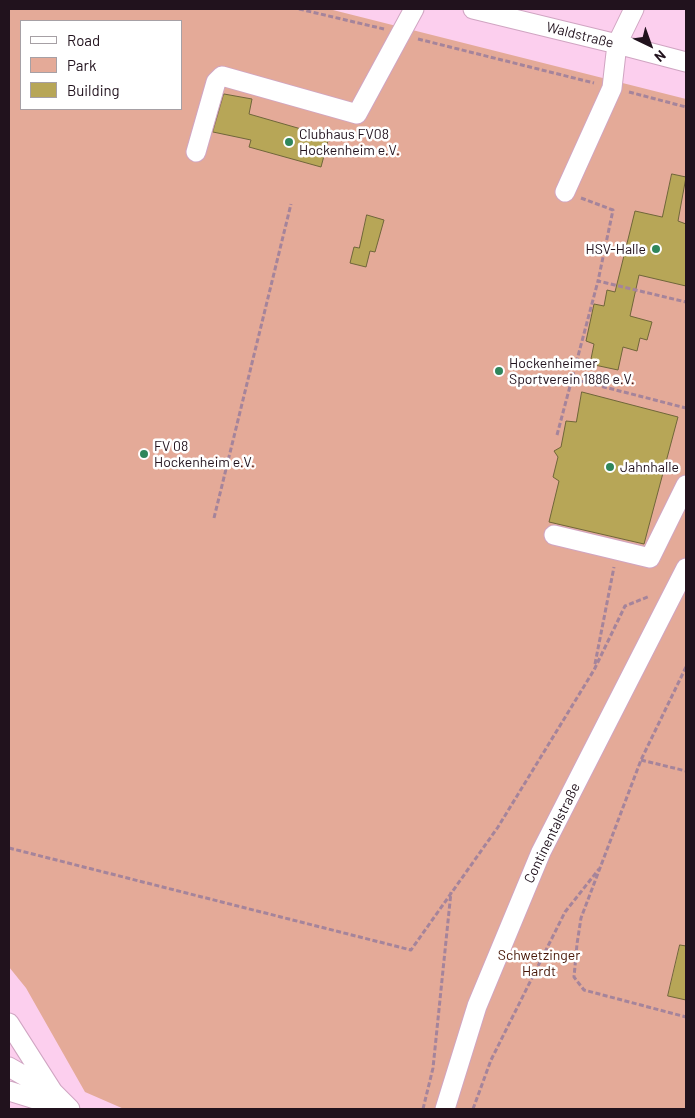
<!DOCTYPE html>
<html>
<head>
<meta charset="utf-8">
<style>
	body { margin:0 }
	#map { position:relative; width:695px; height:1118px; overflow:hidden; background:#fccfee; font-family:Barlow,sans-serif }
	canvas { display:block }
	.frame { position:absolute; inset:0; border:10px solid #21121d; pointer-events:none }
	.legend { position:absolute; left:20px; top:20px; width:162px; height:90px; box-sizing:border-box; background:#fff; border:1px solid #a6a0a5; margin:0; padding:6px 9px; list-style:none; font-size:15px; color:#21121d }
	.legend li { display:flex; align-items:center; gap:10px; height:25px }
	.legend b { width:25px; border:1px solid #a6a0a5 }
	.north { position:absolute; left:625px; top:20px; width:50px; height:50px; -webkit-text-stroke:4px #fff; paint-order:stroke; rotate:138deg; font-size:14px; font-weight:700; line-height:20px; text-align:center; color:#21121d }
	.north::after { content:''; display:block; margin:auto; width:18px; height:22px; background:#21121d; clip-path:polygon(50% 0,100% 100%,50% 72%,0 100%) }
</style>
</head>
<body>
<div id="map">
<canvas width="695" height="1118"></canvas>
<div class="frame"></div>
<ul class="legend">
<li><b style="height:6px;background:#fff"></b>Road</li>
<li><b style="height:14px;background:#e4aa98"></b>Park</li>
<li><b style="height:14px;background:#b7a657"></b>Building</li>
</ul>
<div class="north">N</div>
</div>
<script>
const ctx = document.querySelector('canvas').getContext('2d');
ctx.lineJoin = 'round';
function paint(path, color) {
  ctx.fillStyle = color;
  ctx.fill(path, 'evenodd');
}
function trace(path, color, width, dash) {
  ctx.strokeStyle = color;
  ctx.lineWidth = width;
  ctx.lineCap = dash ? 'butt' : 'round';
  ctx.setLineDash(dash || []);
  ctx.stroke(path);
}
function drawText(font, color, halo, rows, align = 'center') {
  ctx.font = font + ' Barlow,sans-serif';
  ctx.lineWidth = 5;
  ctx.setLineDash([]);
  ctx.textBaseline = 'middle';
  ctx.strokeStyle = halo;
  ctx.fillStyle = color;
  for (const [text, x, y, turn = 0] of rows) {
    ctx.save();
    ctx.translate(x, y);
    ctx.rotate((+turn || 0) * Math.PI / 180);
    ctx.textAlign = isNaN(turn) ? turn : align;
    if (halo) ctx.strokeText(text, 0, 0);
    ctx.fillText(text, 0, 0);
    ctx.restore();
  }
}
const green = new Path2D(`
	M9,9h320l357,90v1010h-562l-39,-17 -59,-104 -17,-21zM21,21h160v88h-160z`);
const building = new Path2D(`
	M224,94l28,5 -3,15 80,23 -8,30 -72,-20 2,-7 -38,-8z
	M672,174l14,3 -8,44 8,3v62l-47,-11 -9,41 22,6 -5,18 -7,-2 -3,13 -14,-4 -5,23 -28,-6 4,-20 -8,-3 8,-37 10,2 3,-16 8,2 20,-81 27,6z
	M367,215l17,5 -9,32 -5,-1 -4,16 -16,-4 4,-16 5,1z
	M582,392l96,25 -34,127 -95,-22 10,-41 -6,-4 5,-20 -4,-6 7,-4 5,-26 10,1z
	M680,945l6,1v54l-18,-4z`);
const path = new Path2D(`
	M299,9l85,20
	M418,39l176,44
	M629,92l57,15
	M581,198l32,12 -15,71
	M573,379l113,29
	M557,435l41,-154 88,21
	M214,518l77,-314
	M595,664l19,-97
	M686,667l-45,93 -60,158 -4,26 -3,33 10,13 102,27
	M641,760l45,11
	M9,848l402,102 87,-123 96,-157 31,-64 25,-10
	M423,1109l10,-41 18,-176
	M473,1109l18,-49 74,-148 34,-43`);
const minor = new Path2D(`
	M473,9l144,35 69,18
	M196,152l20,-70 6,-6 135,38 57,-105
	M565,192l47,-104 5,-44 17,-35
	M554,535l96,23 36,-73
	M9,1023l44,69 17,17
	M9,1067l40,23
	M9,1091l58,18
	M445,1109l32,-103 64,-154 145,-284`);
const markers = [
	[289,142,5,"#2f865b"],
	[656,249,5,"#2f865b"],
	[499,371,5,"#2f865b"],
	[144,454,5,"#2f865b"],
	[610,467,5,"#2f865b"]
];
const streetNames = [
	["Waldstraße",580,35,14],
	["Continentalstraße",552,833,-64]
];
const poiNames = [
	["Clubhaus FV08",299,134],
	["Hockenheim e.V.",299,150],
	["HSV-Halle",646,249,"right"],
	["Hockenheimer",509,363],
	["Sportverein 1886 e.V.",509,379],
	["FV 08",154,446],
	["Hockenheim e.V.",154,462],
	["Jahnhalle",620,467]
];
const parkNames = [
	["Schwetzinger",539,955],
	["Hardt",539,971]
];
paint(green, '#e4aa98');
paint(building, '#b7a657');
trace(building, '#70663a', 1);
trace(minor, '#d0a5c2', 21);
trace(path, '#a5849b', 3, [5, 2.5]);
trace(minor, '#fff', 19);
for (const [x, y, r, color] of markers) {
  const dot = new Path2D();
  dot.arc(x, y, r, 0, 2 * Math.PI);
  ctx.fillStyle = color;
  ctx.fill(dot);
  trace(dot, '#fff', 2);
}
drawText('14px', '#21121d', '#fff', streetNames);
drawText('14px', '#21121d', '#fff', poiNames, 'left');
drawText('14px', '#481707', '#fff', parkNames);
</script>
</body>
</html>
